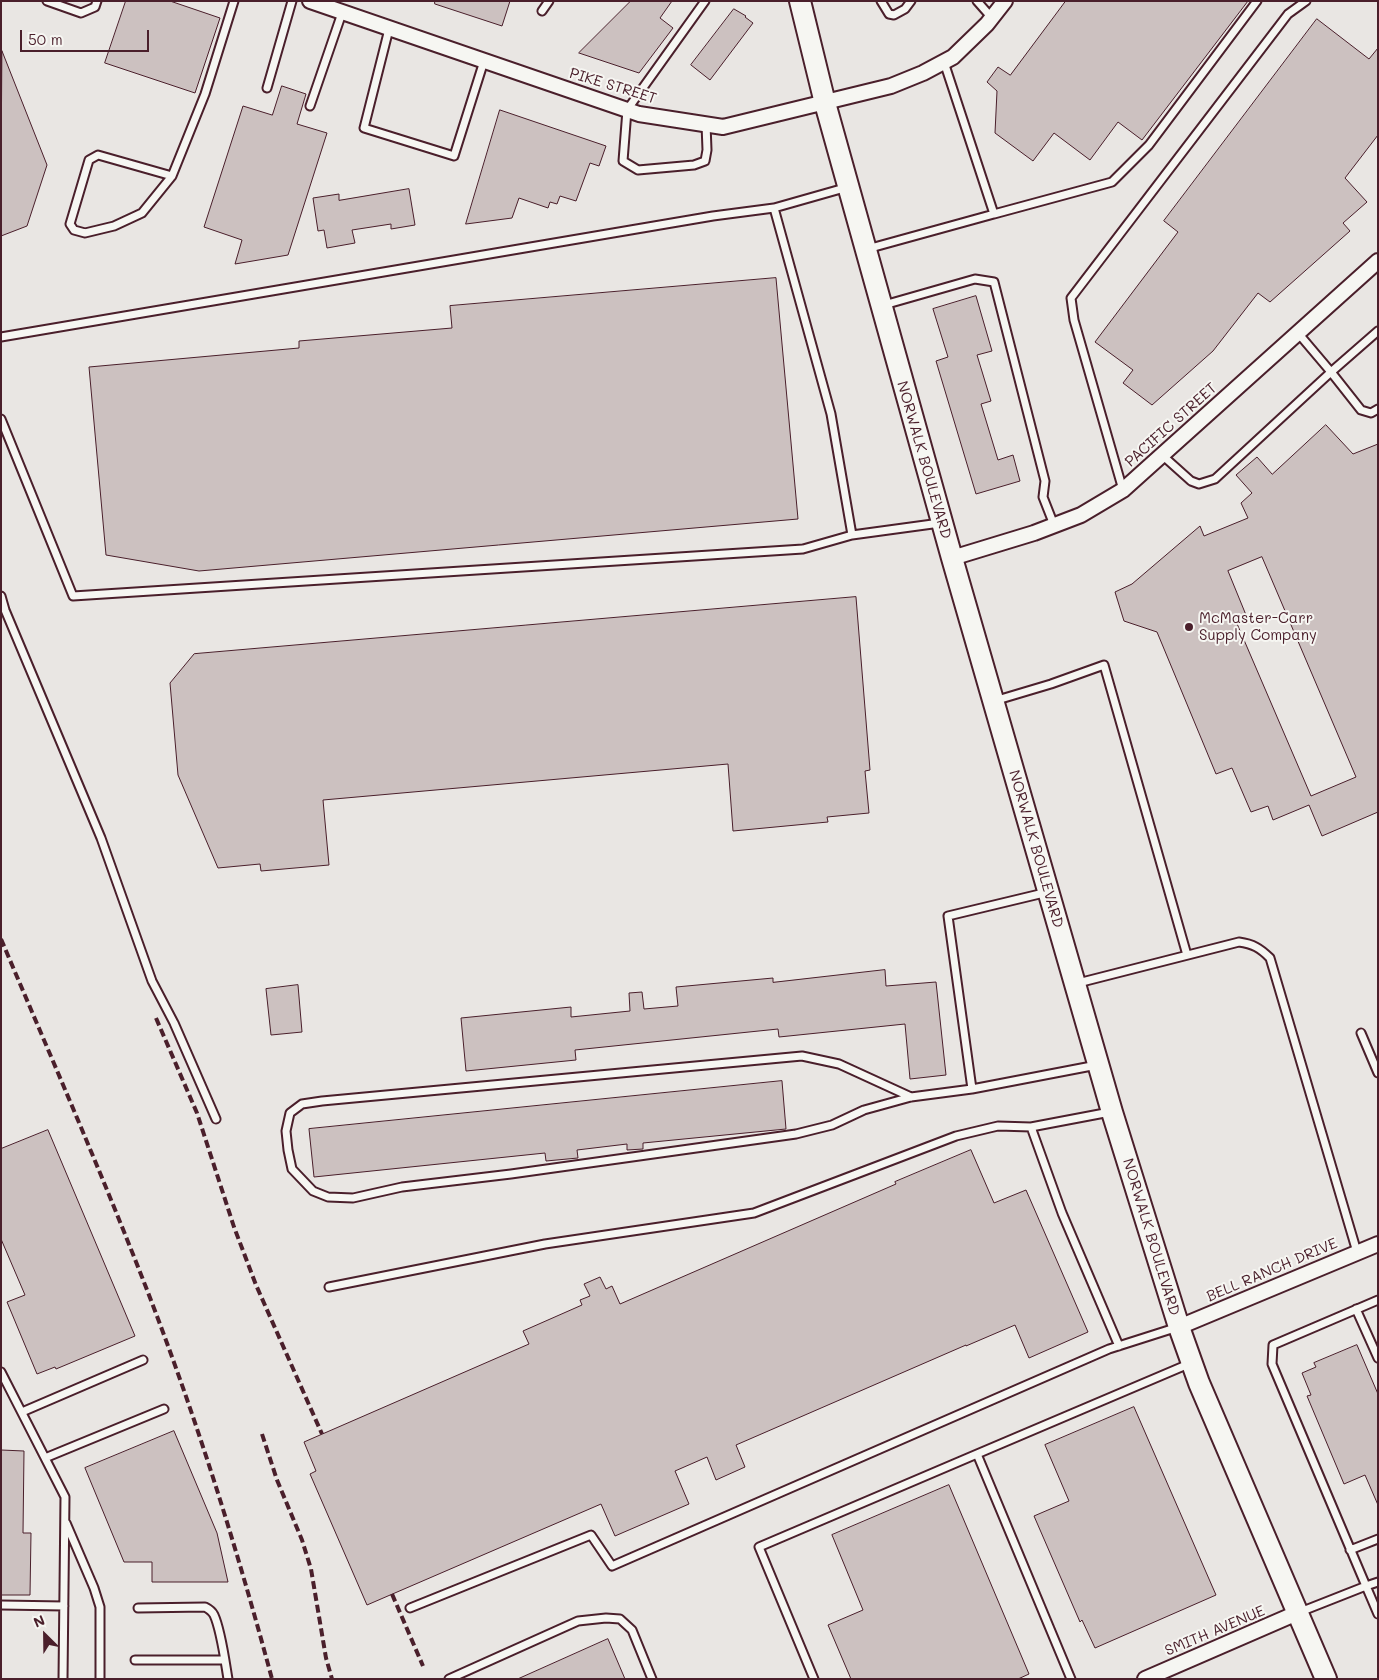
<!DOCTYPE html>
<html>
<head>
<meta charset="utf-8">
<style>
	body { margin:0 }
	#map { position:relative; width:1379px; height:1680px; overflow:hidden; background:#f6f6f2; font-family:Mali,sans-serif }
	canvas { display:block }
	.frame { position:absolute; inset:0; border:2px solid #4a1f2b; pointer-events:none }
	.north { position:absolute; left:20px; top:1610px; width:50px; height:50px; -webkit-text-stroke:4px #f6f6f2; paint-order:stroke; rotate:337deg; font-size:14px; font-weight:700; line-height:20px; text-align:center; color:#4a1f2b }
	.north::after { content:''; display:block; margin:auto; width:18px; height:22px; background:#4a1f2b; clip-path:polygon(50% 0,100% 100%,50% 72%,0 100%) }
	.scale { position:absolute; left:20px; top:30px; width:129px; height:22px; box-sizing:border-box; border:2px solid #4a1f2b; border-top:0; padding-left:6px; font-size:15px; line-height:18px; white-space:nowrap; color:#4a1f2b; -webkit-text-stroke:4px #f6f6f2; paint-order:stroke }
</style>
</head>
<body>
<div id="map">
<canvas width="1379" height="1680"></canvas>
<div class="frame"></div>
<div class="north">N</div>
<div class="scale">50 m</div>
</div>
<script>
const ctx = document.querySelector('canvas').getContext('2d');
ctx.lineJoin = 'round';
function paint(path, color) {
  ctx.fillStyle = color;
  ctx.fill(path, 'evenodd');
}
function trace(path, color, width, dash) {
  ctx.strokeStyle = color;
  ctx.lineWidth = width;
  ctx.lineCap = dash ? 'butt' : 'round';
  ctx.setLineDash(dash || []);
  ctx.stroke(path);
}
function drawText(font, color, halo, rows, align = 'center') {
  ctx.font = font + ' Mali,sans-serif';
  ctx.lineWidth = 4;
  ctx.setLineDash([]);
  ctx.textBaseline = 'middle';
  ctx.strokeStyle = halo;
  ctx.fillStyle = color;
  for (const [text, x, y, turn = 0] of rows) {
    ctx.save();
    ctx.translate(x, y);
    ctx.rotate((+turn || 0) * Math.PI / 180);
    ctx.textAlign = isNaN(turn) ? turn : align;
    if (halo) ctx.strokeText(text, 0, 0);
    ctx.fillText(text, 0, 0);
    ctx.restore();
  }
}
const built = new Path2D(`
	M1,1h1377v1678h-1377z`);
const building = new Path2D(`
	M126,1h44l50,17 -25,75 -90,-30z
	M435,1h75l-8,25 -67,-22z
	M631,1h41l-12,17 13,10 -34,45 -60,-20z
	M1066,1h182l-106,139 -24,-18 -28,38 -36,-27 -21,28 -38,-28 2,-42 -10,-9 11,-15 12,8z
	M734,9l12,7 -1,1 8,6 -43,57 -19,-15z
	M1317,19l52,40 9,-11v87l-33,43 22,24 -24,21 7,8 -80,71 -12,-9 -45,58 -61,54 -29,-22 10,-13 -38,-28 83,-110 -14,-11z
	M2,51l45,114 -20,61 -26,10z
	M282,86l24,8 -9,30 30,9 -39,122 -53,9 7,-24 -38,-13 39,-121 29,9z
	M500,110l106,36 -7,20 -9,-3 -14,38 -16,-5 -3,8 -7,-2 -2,6 -29,-10 -7,20 -46,6z
	M409,189l6,36 -24,4v-5l-39,6 3,13 -28,5 -3,-18 -6,1 -5,-33 26,-4v6z
	M776,278l22,241 -599,52 -93,-16 -17,-188 210,-19v-7l153,-13 -2,-22z
	M976,296l16,55 -15,4 14,46 -10,3 17,56 15,-5 7,26 -44,13 -40,-133 12,-4 -15,-48z
	M1326,425l27,29 25,-10v368l-56,24 -13,-31 -36,15 -5,-14 -17,6 -19,-44 -16,6 -59,-142 -33,-11 -9,-29 17,-8 68,-58 4,10 44,-18 -7,-15 11,-10 -16,-18 21,-18 15,17zM1262,557l94,220 -45,19 -76,-177 11,-4 -18,-44z
	M856,597l14,173 -5,1 4,42 -42,4 1,5 -95,9 -5,-67 -405,36 6,65 -68,6 -1,-7 -42,4 -40,-93 -8,-92 24,-29z
	M885,970l1,16 50,-4 10,93 -36,4 -5,-55 -126,13 -1,-8 -203,21 1,10 -110,11 -5,-53 110,-11v10l59,-6 -1,-18 13,-1 2,17 34,-3 -2,-19 97,-9v4z
	M298,985l4,47 -31,3 -5,-46z
	M782,1081l4,48 -143,14v6l-16,1v-6l-50,6 1,8 -32,3 -1,-8 -231,24 -5,-48z
	M48,1130l87,206 -79,33 -1,-2 -18,7 -30,-72 18,-7 -24,-56v-90z
	M971,1150l23,53 32,-13 62,142 -59,26 -14,-33 -49,21v-1l-230,100 9,22 -29,13 -9,-23 -32,14 14,33 -74,32 -14,-32 -234,101 -57,-131 6,-3 -12,-29 225,-98 -6,-13 59,-26 -2,-5 10,-4 -6,-12 16,-7 6,12 6,-3 8,18 276,-120 -1,-2z
	M1357,1345l21,49v111l-13,-30 -21,9 -37,-88 4,-1 -9,-22 14,-6 -2,-4z
	M1134,1407l82,188 -121,53 -13,-28 -2,2 -46,-106 35,-15 -24,-56z
	M174,1431l43,102 11,49h-76v-20h-28l-39,-94z
	M1,1450l23,1 -1,82h8l-1,62h-29z
	M949,1485l80,189 -11,5h-167l-23,-54 35,-15 -31,-75z
	M608,1639l17,40h-107z`);
const service = new Path2D(`
	M47,1l34,12 14,-6 2,-6
	M705,1l-78,109 -4,51 15,9 56,-5 11,-4 2,-11 -1,-26
	M881,1l8,13 5,1 11,-6 6,-8
	M977,1l15,17
	M542,11l7,-10
	M389,29l-25,99 90,28 30,-95
	M267,88l25,-87
	M310,106l32,-93
	M172,176l-74,-21 -9,5 -19,64 4,6 11,3 29,-7 28,-13 30,-37 33,-82 29,-93
	M848,187l-74,21 57,206 21,121 88,-12
	M994,214l118,-32 37,-37 108,-144
	M867,249l127,-35 -50,-152
	M884,305l91,-26 19,3 51,199 -2,16 11,28
	M1298,333l33,39 47,-41
	M1,337l712,-121 61,-8
	M1,419l72,177 730,-47 49,-14
	M1162,455l29,26 8,3 16,-5 116,-107 30,38 10,3 7,-4
	M1123,490l-49,-170 -3,-22 217,-284 18,-13
	M1,596l4,14 96,228 51,143 22,42 42,96
	M994,701l57,-17 53,-19 83,290
	M1048,892l-100,24 24,173 125,-24
	M1078,983l161,-41c14,2 21,6 31,16l87,294
	M1361,1033l17,40
	M911,1097l-72,-33 -37,-8 -480,45 -20,3 -12,9 -4,18 2,19 4,19 21,22 15,6 25,1 49,-11 109,-13 285,-40 36,-9 32,-15 47,-13 61,-8
	M1110,1112l-79,15 31,86 57,133
	M329,1287l216,-43 209,-31 202,-77 42,-10 33,1
	M1378,1300l-105,45 -1,19 94,222 12,-4
	M1356,1309l22,49
	M1,1372l64,125 -2,182
	M22,1412l121,-52
	M977,1454l214,-91
	M45,1458l119,-49
	M66,1523l28,65 6,19v72
	M1350,1550l28,-11
	M1,1605l63,1
	M138,1608l67,-1c4,2 7,4 9,8 7,15 11,46 14,64
	M410,1608l181,-73 21,31 497,-217 69,-22
	M1300,1612l66,-26 12,28
	M135,1660h89
	M449,1679l129,-58 28,-3 14,1 12,11 20,49
	M814,1679l-55,-132 218,-93 94,225`);
const minor = new Path2D(`
	M310,1l329,113 84,13 168,-41 32,-13 30,-16 34,-33 18,-23
	M952,558l82,-25 47,-18 42,-25 255,-229
	M1179,1327l199,-83
	M1145,1679l152,-66`);
const secondary = new Path2D(`
	M800,1l25,102 127,455 160,554 67,215 20,56 127,296`);
const rail = new Path2D(`
	M1,939c47,111 95,221 139,333 52,132 95,269 132,407
	M156,1018l41,95 37,114 22,58 66,149
	M262,1434l15,46 25,60 9,29 15,89 6,21
	M392,1594l31,72`);
const markers = [
	[1189,627,5,"#4a1f2b"]
];
const streetNames = [
	["PIKE STREET",613,86,17],
	["PACIFIC STREET",1171,425,-42],
	["NORWALK BOULEVARD",924,460,74],
	["NORWALK BOULEVARD",1036,849,74],
	["NORWALK BOULEVARD",1151,1237,73],
	["BELL RANCH DRIVE",1272,1270,-23],
	["SMITH AVENUE",1215,1631,-23]
];
const poiNames = [
	["McMaster-Carr",1199,618],
	["Supply Company",1199,635]
];
paint(built, '#e9e6e3');
paint(building, '#ccc1c0');
trace(building, '#4a1f2b', 1);
trace(service, '#4a1f2b', 11);
trace(minor, '#4a1f2b', 18);
trace(secondary, '#4a1f2b', 24);
trace(service, '#f6f6f2', 7);
trace(minor, '#f6f6f2', 14);
trace(secondary, '#f6f6f2', 20);
trace(rail, '#4a1f2b', 4, [8, 4]);
for (const [x, y, r, color] of markers) {
  const dot = new Path2D();
  dot.arc(x, y, r, 0, 2 * Math.PI);
  ctx.fillStyle = color;
  ctx.fill(dot);
  trace(dot, '#f6f6f2', 2);
}
drawText('15px', '#4a1f2b', '#f6f6f2', streetNames);
drawText('15px', '#4a1f2b', '#f6f6f2', poiNames, 'left');
</script>
</body>
</html>
